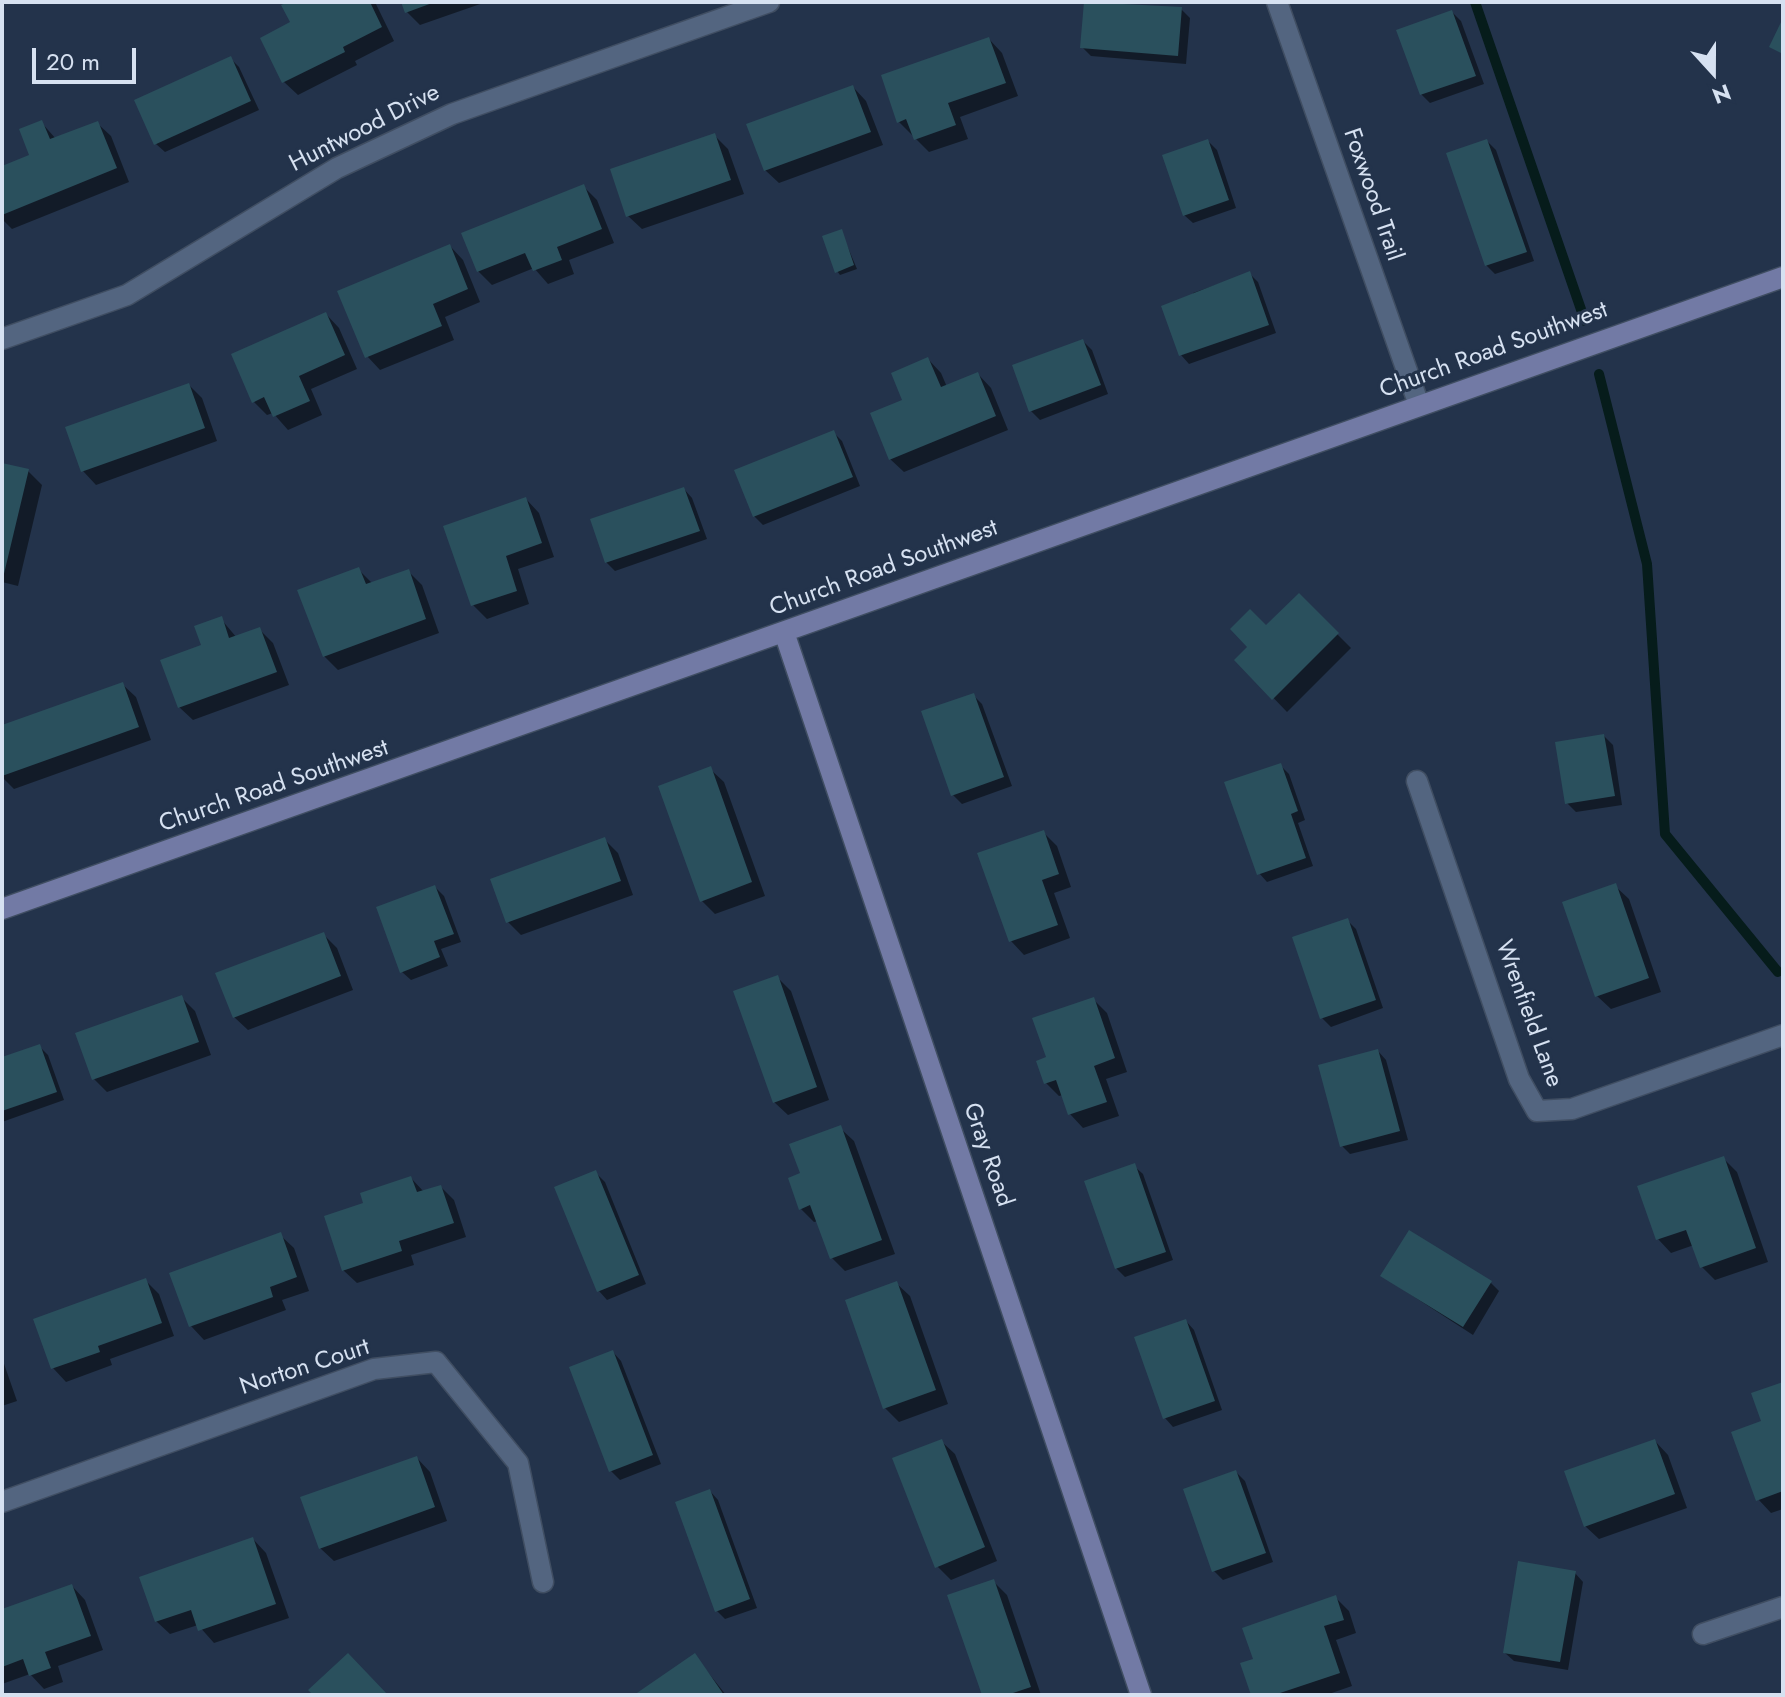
<!DOCTYPE html>
<html>
<head>
<meta charset="utf-8">
<style>
	body { margin:0 }
	#map { position:relative; width:1785px; height:1697px; overflow:hidden; background:#23334b; font-family:Jost,sans-serif }
	canvas { display:block }
	.frame { position:absolute; inset:0; border:4px solid #d6e1f1; pointer-events:none }
	.north { position:absolute; left:1673px; top:32px; width:80px; height:80px; -webkit-text-stroke:6px #23334b; paint-order:stroke; rotate:159deg; font-size:22px; font-weight:700; line-height:32px; text-align:center; color:#d6e1f1 }
	.north::after { content:''; display:block; margin:auto; width:28px; height:36px; background:#d6e1f1; clip-path:polygon(50% 0,100% 100%,50% 72%,0 100%) }
	.scale { position:absolute; left:32px; top:48px; width:104px; height:36px; box-sizing:border-box; border:4px solid #d6e1f1; border-top:0; padding-left:10px; font-size:24px; line-height:28px; white-space:nowrap; color:#d6e1f1; -webkit-text-stroke:6px #23334b; paint-order:stroke }
</style>
</head>
<body>
<div id="map">
<canvas width="1785" height="1697"></canvas>
<div class="frame"></div>
<div class="north">N</div>
<div class="scale">20 m</div>
</div>
<script>
const ctx = document.querySelector('canvas').getContext('2d');
ctx.lineJoin = 'round';
function paint(path, color) {
  ctx.fillStyle = color;
  ctx.fill(path, 'evenodd');
}
function trace(path, color, width, dash) {
  ctx.strokeStyle = color;
  ctx.lineWidth = width;
  ctx.lineCap = dash ? 'butt' : 'round';
  ctx.setLineDash(dash || []);
  ctx.stroke(path);
}
function drawText(font, color, halo, rows, align = 'center') {
  ctx.font = font + ' Jost,sans-serif';
  ctx.lineWidth = 6;
  ctx.setLineDash([]);
  ctx.textBaseline = 'middle';
  ctx.strokeStyle = halo;
  ctx.fillStyle = color;
  for (const [text, x, y, turn = 0] of rows) {
    ctx.save();
    ctx.translate(x, y);
    ctx.rotate((+turn || 0) * Math.PI / 180);
    ctx.textAlign = isNaN(turn) ? turn : align;
    if (halo) ctx.strokeText(text, 0, 0);
    ctx.fillText(text, 0, 0);
    ctx.restore();
  }
}
const shadow = new Path2D(`
	M292,2h83l19,39 -39,20 2,4 -59,30 -14,-13 -22,-43 30,-16z
	M403,2h83l-66,23 -13,-13z
	M1086,2l95,7 9,9 -4,46 -95,-8 -9,-9z
	M1452,12l9,9 23,63 -54,19 -9,-9z
	M989,39l13,14 16,43 -58,21 8,22 -39,13 -30,-30z
	M231,59l8,8 20,43 -94,42 -9,-8z
	M853,87l13,14 17,44 -104,38 -14,-13z
	M41,122l15,17 41,-16 14,13 18,46 -117,47 -10,-10v-51l30,-12z
	M714,135l14,14 16,45 -102,35 -14,-13z
	M1208,141l9,9 19,58 -43,15 -9,-8z
	M1487,141l9,9 38,111 -39,13 -9,-9z
	M584,187l13,13 17,43 -45,17 5,14 -26,10 -14,-16 -42,17 -14,-14z
	M841,231l16,38 -17,6 -3,-4z
	M450,246l13,14 17,42 -35,15 9,23 -74,30 -13,-14z
	M1249,273l9,9 18,51 -87,31 -8,-9 12,-62z
	M326,314l13,14 18,41 -46,20 11,26 -34,15 -15,-17 -6,2 -13,-13z
	M1083,341l9,9 16,44 -68,26 -9,-9z
	M928,359l13,14 6,14 31,-13 13,14 17,42 -104,42 -14,-13 15,-58z
	M189,385l13,13 15,43 -121,44 -13,-14z
	M833,432l9,9 18,45 -97,39 -9,-9z
	M2,465l26,6 14,14 -24,101 -16,-4z
	M684,489l8,9 15,41 -92,32 -9,-9z
	M526,499l13,14 15,44 -36,12 11,35 -42,15 -14,-14 -27,-78z
	M359,570l14,14 35,-13 14,14 17,48 -101,37 -14,-14z
	M1299,596l52,52 -64,64 -50,-52z
	M221,619l16,19 22,-9 14,14 16,42 -96,35 -14,-13 24,-61z
	M122,684l14,13 15,43 -137,49 -12,-12v-50z
	M973,695l9,9 30,82 -50,18 -9,-9z
	M1604,736l9,9 9,60 -46,7 -9,-9z
	M1280,765l9,9 16,46 -7,3 15,43 -46,16 -8,-9z
	M710,769l14,13 41,114 -50,18 -13,-13z
	M1043,832l14,14 14,41 -17,6 16,45 -46,17 -13,-14z
	M605,840l13,13 15,42 -112,40 -13,-13z
	M1615,886l14,13 32,93 -50,17 -14,-13z
	M435,887l9,9 17,46 -20,7 7,17 -37,14 -9,-8z
	M1347,920l9,9 27,79 -52,19 -9,-9z
	M323,934l14,14 16,42 -105,40 -14,-13z
	M777,977l14,14 38,109 -41,15 -14,-13z
	M181,997l14,14 16,44 -104,37 -13,-13z
	M1093,999l14,14 20,59 -21,7 13,37 -36,12 -13,-14 -7,-19 -4,1 -13,-13 2,-25z
	M39,1046l9,9 16,45 -62,22v-63z
	M1378,1051l8,9 22,80 -58,14 -8,-8z
	M840,1128l14,13 41,113 -50,17 -13,-13 -14,-37 -4,1 -13,-13 1,-34z
	M1723,1158l14,14 31,90 -53,18 -13,-13 -8,-22 -23,8 -13,-14z
	M1134,1166l9,8 30,86 -48,17 -9,-9z
	M596,1173l9,9 41,102 -39,16 -8,-9z
	M411,1178l13,14 17,-5 13,13 12,37 -55,18 3,10 -57,18 -14,-13 23,-65z
	M280,1235l14,13 15,43 -27,9 4,10 -82,30 -13,-14z
	M1382,1276l109,7 8,8 -26,44z
	M146,1281l13,13 15,42 -64,23 2,6 -46,17 -13,-14z
	M896,1283l14,13 38,108 -49,18 -14,-14z
	M1186,1321l8,9 28,80 -49,17 -8,-9z
	M613,1352l8,9 40,103 -41,16 -9,-9z
	M2,1358l15,43 -15,5z
	M1783,1384v125l-12,4 -13,-14z
	M941,1441l14,13 42,107 -46,19 -14,-14z
	M1655,1441l13,14 19,53 -88,31 -14,-13z
	M417,1458l13,14 17,49 -113,40 -14,-13z
	M1236,1472l9,9 28,81 -50,18 -9,-9z
	M710,1491l8,9 39,108 -32,11 -8,-8z
	M253,1539l13,14 23,65 -75,25 -16,-18 -28,9 -14,-13z
	M1575,1573l8,9 -15,88 -54,-9 -9,-8z
	M993,1581l14,14 34,100h-57z
	M72,1586l13,14 18,50 -45,16 5,16 -19,7 -14,-15 -28,10v-73z
	M1335,1597l14,14 7,22 -20,7 16,46 -26,9h-73l2,-35z
	M695,1656l31,39h-89z`);
const stream = new Path2D(`
	M1475,2l110,319
	M1599,374l48,190 18,270 113,138`);
const building = new Path2D(`
	M288,2h82l12,25 -39,20 2,5 -63,31 -22,-45 30,-16 -9,-17z
	M401,2h34l-30,11z
	M1084,2l98,5 -4,49 -98,-8z
	M1452,10l24,66 -56,19 -24,-65z
	M1783,18v36l-14,-7z
	M989,37l17,46 -58,20 8,22 -42,15 -8,-21 -9,4 -16,-48z
	M231,56l20,45 -97,44 -20,-45z
	M853,85l18,47 -107,39 -18,-47z
	M42,120l8,19 48,-18 19,47 -115,47v-49l27,-11 -10,-26z
	M715,133l16,47 -105,37 -16,-48z
	M1208,139l21,61 -46,16 -21,-61z
	M1487,139l40,113 -42,14 -39,-113z
	M584,184l18,45 -45,18 5,13 -29,11 -8,-18 -48,19 -16,-39z
	M842,229l12,36 -19,8 -13,-37z
	M450,244l18,45 -35,15 9,22 -77,32 -28,-67z
	M1250,271l19,54 -90,31 -18,-50z
	M326,312l19,43 -46,21 11,25 -37,16 -9,-20 -12,6 -21,-49z
	M1083,339l18,46 -72,27 -17,-47z
	M928,357l13,30 37,-15 18,44 -107,44 -19,-47 32,-13 -11,-27z
	M189,383l16,45 -124,44 -16,-45z
	M834,430l19,47 -100,40 -19,-47z
	M2,463l27,6 -26,109h-1z
	M684,487l16,44 -95,32 -15,-44z
	M526,497l16,46 -36,13 11,35 -46,15 -28,-80z
	M359,567l7,17 43,-15 17,50 -103,38 -26,-67z
	M1299,593l40,40 -67,67 -38,-40 13,-13 -17,-18 20,-20 16,16z
	M222,616l7,22 31,-11 17,45 -99,36 -18,-48 41,-15 -7,-19z
	M123,682l16,45 -137,49v-51z
	M974,693l30,84 -53,19 -30,-85z
	M1604,734l11,62 -50,8 -10,-62z
	M1281,763l17,48 -7,3 15,44 -49,17 -33,-93z
	M711,766l41,116 -52,20 -42,-116z
	M1044,830l15,44 -17,6 16,45 -49,17 -32,-89z
	M605,837l16,44 -115,42 -16,-44z
	M1616,883l33,95 -54,19 -33,-95z
	M435,885l19,49 -20,7 6,16 -40,16 -24,-66z
	M1348,918l28,82 -56,19 -28,-82z
	M324,932l17,44 -108,42 -18,-45z
	M778,975l39,112 -44,16 -40,-112z
	M182,995l17,47 -107,38 -17,-47z
	M1094,997l21,61 -21,8 13,36 -39,13 -12,-35 -12,4 -8,-23 10,-4 -14,-39z
	M40,1044l17,48 -55,19v-54z
	M1378,1049l22,82 -60,16 -22,-82z
	M841,1125l41,115 -52,19 -20,-54 -11,5 -11,-32 12,-5 -11,-29z
	M1724,1156l32,92 -56,20 -14,-38 -30,10 -19,-54z
	M1135,1163l31,89 -51,17 -31,-88z
	M596,1170l43,105 -42,17 -43,-105z
	M411,1176l6,16 24,-7 13,38 -55,18 3,10 -60,20 -18,-55 39,-13 -3,-10z
	M1409,1230l83,51 -29,46 -83,-51z
	M281,1232l16,45 -27,10 3,10 -84,30 -20,-54z
	M146,1278l16,45 -64,23 2,6 -49,17 -18,-50z
	M897,1281l39,109 -53,19 -38,-109z
	M1186,1319l29,82 -52,18 -29,-82z
	M613,1350l40,105 -44,17 -40,-105z
	M1783,1382v109l-27,10 -25,-69 30,-11 -10,-28z
	M942,1439l43,108 -50,21 -43,-110z
	M1655,1439l20,55 -91,33 -20,-56z
	M417,1456l18,51 -116,42 -19,-52z
	M1236,1470l30,83 -54,19 -29,-83z
	M710,1489l40,110 -35,13 -40,-110z
	M253,1537l23,67 -78,27 -7,-21 -36,12 -16,-45z
	M1518,1561l58,10 -16,91 -57,-9z
	M994,1579l37,108 -24,8h-25l-35,-100z
	M72,1584l19,52 -46,16 6,16 -22,8 -6,-17 -21,8v-58z
	M1336,1595l8,25 -20,6 16,47 -66,22h-23l-11,-32 13,-4 -11,-31z
	M348,1653l40,42h-75l-5,-5z
	M695,1653l29,42h-90z`);
const street = new Path2D(`
	M1277,2l142,403
	M2,339l125,-44 210,-127 115,-54 317,-112
	M1417,781l102,298 18,32 35,-2 211,-74
	M2,1502l372,-133 62,-7 82,101 25,119
	M1703,1634l80,-27`);
const secondary = new Path2D(`
	M784,632l357,1063
	M2,909l1781,-632`);
const streetNames = [
	["Huntwood Drive",365,129,-27],
	["Foxwood Trail",1372,195,71],
	["Church Road Southwest",1494,351,-20],
	["Church Road Southwest",884,569,-20],
	["Church Road Southwest",274,787,-19],
	["Wrenfield Lane",1528,1014,70],
	["Gray Road",987,1155,71],
	["Norton Court",305,1368,-18]
];
paint(shadow, '#0007');
trace(stream, '#061c1b', 10);
paint(building, '#2a505d');
trace(street, '#404e62', 23);
trace(secondary, '#404e62', 23);
trace(street, '#536580', 20);
trace(secondary, '#727aa5', 20);
drawText('24px', '#d6e1f1', '#23334b', streetNames);
</script>
</body>
</html>
